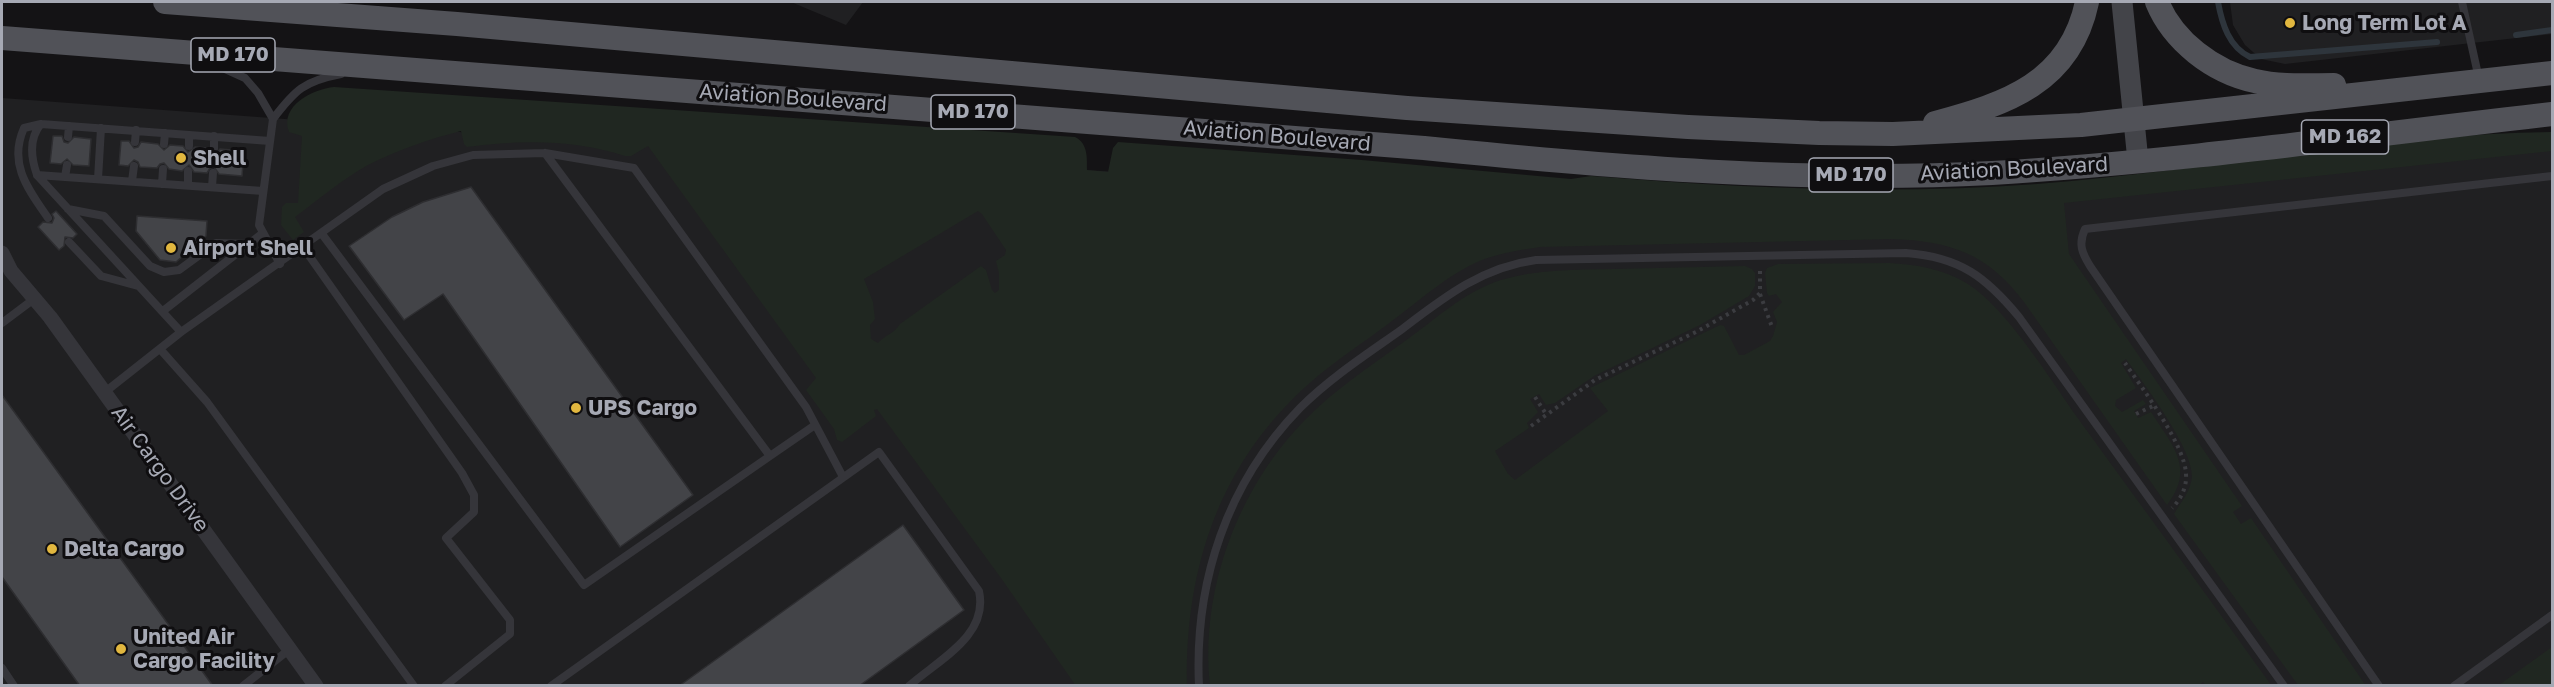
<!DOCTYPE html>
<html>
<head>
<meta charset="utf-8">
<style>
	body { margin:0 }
	#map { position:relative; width:2554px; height:687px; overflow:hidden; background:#141315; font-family:"Golos Text",sans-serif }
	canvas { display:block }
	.frame { position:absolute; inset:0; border:3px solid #a6a9b4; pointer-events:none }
</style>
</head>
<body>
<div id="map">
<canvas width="2554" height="687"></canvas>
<div class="frame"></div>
</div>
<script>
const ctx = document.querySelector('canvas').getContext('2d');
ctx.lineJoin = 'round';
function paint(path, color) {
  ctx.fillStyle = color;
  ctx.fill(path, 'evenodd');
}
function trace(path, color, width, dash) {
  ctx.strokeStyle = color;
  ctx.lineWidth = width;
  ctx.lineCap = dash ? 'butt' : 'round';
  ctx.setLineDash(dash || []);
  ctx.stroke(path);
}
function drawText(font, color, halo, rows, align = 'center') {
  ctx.font = font + ' "Golos Text",sans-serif';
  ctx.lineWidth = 6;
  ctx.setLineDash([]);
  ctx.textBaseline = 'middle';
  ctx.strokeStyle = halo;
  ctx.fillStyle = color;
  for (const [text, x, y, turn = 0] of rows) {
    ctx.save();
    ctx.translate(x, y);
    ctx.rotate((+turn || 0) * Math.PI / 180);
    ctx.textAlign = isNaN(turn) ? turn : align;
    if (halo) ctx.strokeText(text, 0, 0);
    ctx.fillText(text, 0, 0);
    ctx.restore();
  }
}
const built = new Path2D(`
	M791,2h72l-17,23z
	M2230,2h322v32l-267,30 -24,-5 -16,-14 -12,-20z
	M2,98l660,49 476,26 913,27 501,-51v536h-2550z`);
const green = new Path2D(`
	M334,87l741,50c13,6 12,21 12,33l21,2 5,-24 5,-6 244,18 209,19 20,-3c148,12 297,19 446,8 172,-13 342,-50 515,-52v19l-488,52 5,51 173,252 -9,6 8,12 10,-6 115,168 -68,-1 -124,-171c7,-12 17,-23 18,-38 0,-29 -48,-92 -66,-117l-5,4 15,25 -20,12 -1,6 7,6 21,-12 3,4 -12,7 4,7 13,-6c21,33 45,56 16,93l-143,-203c-36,-48 -73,-61 -132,-63l-352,8c-20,3 -39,6 -58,13 -34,14 -64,42 -94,64 -25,19 -52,36 -76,57 -92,80 -127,186 -125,304l-111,1 -75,-108 -124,-169 -3,1 2,6 -34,26 -5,-2 -3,-11 -28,-39 10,-12 -168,-232 -17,10h-6c-52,-17 -104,-16 -158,-9l-3,-3 -3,-13c-32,8 -63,19 -93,34 -25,14 -49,34 -73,52l9,15 -11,8 -12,-15 1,-18 4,-4h12l4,-67 -13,-4c-10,-26 24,-43 45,-45zM978,211l4,3 24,36 -1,5 -9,6 3,12v17l-4,3 -3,-3 -6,-20 -5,-4 -81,58c-5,9 -15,11 -22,19l-7,-4 -1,-14 5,-6 -2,-17 -9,-23z
	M1890,263c30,2 60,7 85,26 38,29 78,95 107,135 63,87 127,174 189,261h-65l-3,-3 -5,4 -988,-1c-10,-95 28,-197 95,-265 30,-31 66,-54 100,-79 30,-21 60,-50 96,-61 36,-11 75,-10 113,-11 44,-1 88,-2 131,-3l7,3 3,4v13l-6,10 -49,29 -106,51 -39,27 -9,2 -7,-11 -9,5 8,13 -11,11 2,5 -34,23 13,23 7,6 93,-69 -18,-23 130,-63 4,1 15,29h5l26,-14 3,-5 4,-14 -4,-10 9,-10 -6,-8 -7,2 -2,-3 -2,-20 2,-5 11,-4z
	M2552,647v38h-53z`);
const stream = new Path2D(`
	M2218,2c4,22 11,45 32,55l187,-15
	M2516,35l36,-5`);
const building = new Path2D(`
	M53,136h9l2,6 4,1 6,-6 17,2 -2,27 -16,-1 -6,-6 -6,5 -11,-1z
	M121,141h8l5,7 4,-1 3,-5 17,2 6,6 6,-5 13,1 5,6 7,-5 13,1 1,4 4,3 4,-1 3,-5 24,2 -2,25 -23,-2 -5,-7 -4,1 -3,5 -13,-1 -5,-7 -7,6 -13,-2 -5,-6 -4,1 -3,4 -17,-1 -2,-5 -4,-2 -6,6 -9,-1z
	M471,187l222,308 -73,52 -177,-253 -39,26 -55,-74 43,-29 31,-15z
	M56,211l21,23 -4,4 -8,-1 -1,9 -5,4 -21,-23 5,-5 9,1 2,-5 -2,-4z
	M137,216l70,5 -1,15 -30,26 -16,-2 -24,-29z
	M2,395l211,291h-133l-78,-109z
	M903,525l61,85 -105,76h-180z`);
const path = new Path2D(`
	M1760,294l12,33
	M2125,363c17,25 60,82 61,111 1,13 -5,25 -14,34
	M1535,397l11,17
	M2136,414l17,-8
	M1531,426l64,-46 101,-48 57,-32 7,-7v-26`);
const service = new Path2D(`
	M2462,2l17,77
	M212,63l33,15 13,15 15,26c22,-29 31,-38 68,-45
	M273,119l-14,106 21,39
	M41,124l-17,4c-16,36 4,61 24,90
	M68,137l1,-11
	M135,142l1,-12
	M164,144l1,-11
	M189,146v-11
	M214,149v-13
	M545,153l225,303 45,-31
	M188,171v14
	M37,175l226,16
	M65,177l2,-12
	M98,179l3,-51
	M132,181l2,-15
	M162,184l1,-15
	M212,187l1,-14
	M68,209l36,7 46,50 14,6 15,-2 37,-27 34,1
	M322,234l262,351 186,-129
	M69,242l32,34 37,10
	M303,247l159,226 12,22v17l-28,26 64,82v14l-65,52
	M163,311l100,-78
	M2,323l32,-24
	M181,332l-144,-157c-6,-17 -8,-37 4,-51l229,17
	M160,349l47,53 207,284
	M105,392l76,-60 202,-143 50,-23 40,-11 72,-2 89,15 172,239 37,70
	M2,668l12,18
	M243,686l47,-37
	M551,686l328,-234 100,139c10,45 -41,69 -70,95
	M1199,686c-5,-104 28,-203 101,-278 30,-30 67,-54 101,-78 42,-32 81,-63 135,-70l370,-7c54,4 80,24 113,64l265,369
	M2379,686l-289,-420c-8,-13 -12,-22 -5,-37l467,-53
	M2454,686l98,-71`);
const minor = new Path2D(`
	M2,253l9,18 39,46 266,369`);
const secondary = new Path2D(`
	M2122,2l16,159`);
const primary = new Path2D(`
	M165,2l292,22 950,84 281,19 131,6 74,1 188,-9 471,-52
	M2157,2c16,39 56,70 98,79 25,6 54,4 79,4
	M2,38l1422,110c188,19 379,35 568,25 186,-11 375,-38 560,-59
	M1935,123c71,-19 135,-40 152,-121`);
const markers = [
	[2290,23,6,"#e1b73f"],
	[181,158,6,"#e1b73f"],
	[171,248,6,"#e1b73f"],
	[576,408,6,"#e1b73f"],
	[52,549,6,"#e1b73f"],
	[121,649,6,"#e1b73f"]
];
const shields = [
	[233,55,84],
	[973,112,84],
	[2345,137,87],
	[1851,175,84]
];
const shieldNames = [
	["MD 170",233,55],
	["MD 170",973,112],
	["MD 162",2345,137],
	["MD 170",1851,175]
];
const poiNames = [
	["Long Term Lot A",2302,23],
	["Shell",193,158],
	["Airport Shell",183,248],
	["UPS Cargo",588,408],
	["Delta Cargo",64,549],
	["United Air",133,637],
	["Cargo Facility",133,661]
];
const streetNames = [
	["Aviation Boulevard",793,98,4],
	["Aviation Boulevard",1277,136,5],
	["Aviation Boulevard",2014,169,-3],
	["Air Cargo Drive",160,469,54]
];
paint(built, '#202022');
paint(green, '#202721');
trace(stream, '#2e353c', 6);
paint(building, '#434448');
trace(building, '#2e2e31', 1.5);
trace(path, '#3b3c40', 4, [3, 4.5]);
trace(service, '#35353a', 8);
trace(minor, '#35353a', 15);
trace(secondary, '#434449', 21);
trace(primary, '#515258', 24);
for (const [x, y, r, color] of markers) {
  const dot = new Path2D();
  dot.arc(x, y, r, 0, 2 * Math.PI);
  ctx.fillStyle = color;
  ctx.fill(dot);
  trace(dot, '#0f0e10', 2);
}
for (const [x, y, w] of shields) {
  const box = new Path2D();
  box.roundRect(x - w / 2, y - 17, w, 34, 4.5);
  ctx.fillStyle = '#0f0e10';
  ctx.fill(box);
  trace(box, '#a6a9b4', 1.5);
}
drawText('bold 20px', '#a6a9b4', null, shieldNames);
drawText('bold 21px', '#a6a9b4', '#0f0e10', poiNames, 'left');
drawText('21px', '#a6a9b4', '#0f0e10', streetNames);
</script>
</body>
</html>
